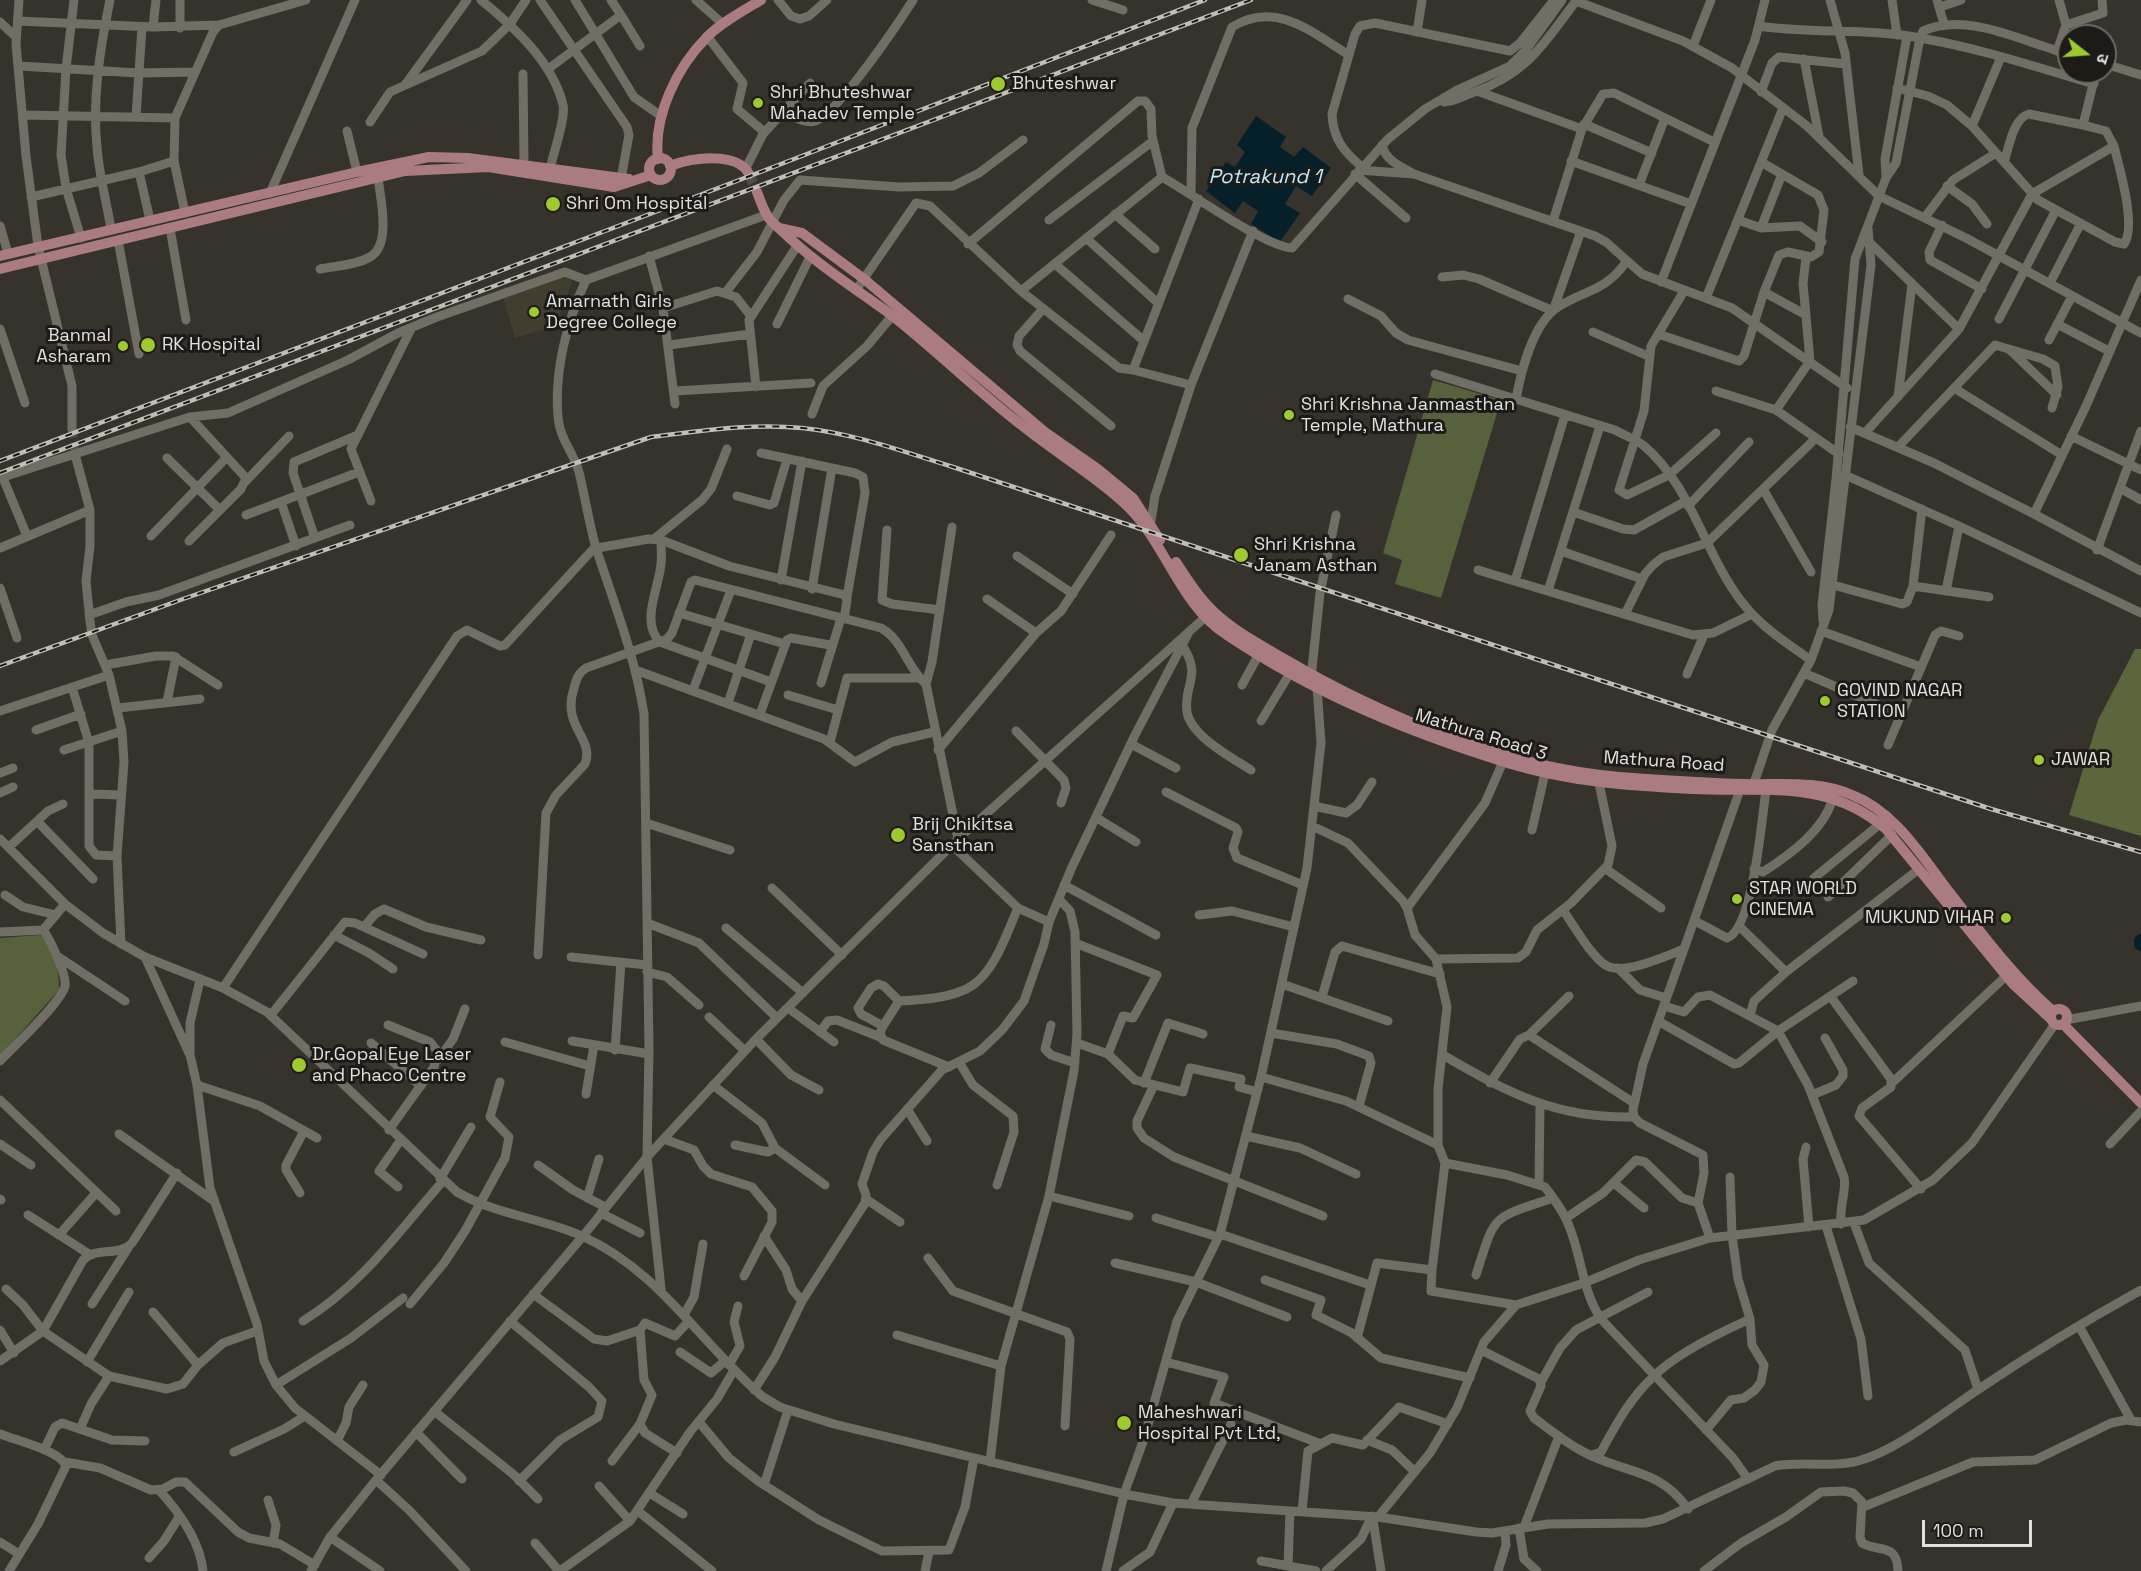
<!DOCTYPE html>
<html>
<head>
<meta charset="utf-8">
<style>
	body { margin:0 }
	#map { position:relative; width:2141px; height:1571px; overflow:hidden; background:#35332b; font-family:"Space Grotesk","Noto Sans Devanagari",sans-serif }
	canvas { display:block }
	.north { position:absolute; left:2057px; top:24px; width:60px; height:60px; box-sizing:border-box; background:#1c1b17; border:2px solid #6b6a65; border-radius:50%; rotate:107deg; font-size:16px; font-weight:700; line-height:24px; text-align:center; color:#e2e1db }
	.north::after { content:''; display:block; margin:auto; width:21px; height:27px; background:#9fca2d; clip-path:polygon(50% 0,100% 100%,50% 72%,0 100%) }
	.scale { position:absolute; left:1922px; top:1520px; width:110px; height:27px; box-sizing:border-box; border:3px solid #e2e1db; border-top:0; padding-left:8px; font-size:18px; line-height:21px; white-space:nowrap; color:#e2e1db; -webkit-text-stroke:4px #1c1b17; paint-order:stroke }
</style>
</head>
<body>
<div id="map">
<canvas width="2141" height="1571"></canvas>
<div class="north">उ</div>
<div class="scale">100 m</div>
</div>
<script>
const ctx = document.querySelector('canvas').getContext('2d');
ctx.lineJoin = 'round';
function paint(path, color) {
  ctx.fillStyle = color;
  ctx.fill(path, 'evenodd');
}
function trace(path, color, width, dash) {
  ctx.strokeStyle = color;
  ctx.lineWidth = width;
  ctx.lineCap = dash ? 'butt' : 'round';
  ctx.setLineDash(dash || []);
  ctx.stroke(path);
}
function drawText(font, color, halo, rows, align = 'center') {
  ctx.font = font + ' "Space Grotesk",sans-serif';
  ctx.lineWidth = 6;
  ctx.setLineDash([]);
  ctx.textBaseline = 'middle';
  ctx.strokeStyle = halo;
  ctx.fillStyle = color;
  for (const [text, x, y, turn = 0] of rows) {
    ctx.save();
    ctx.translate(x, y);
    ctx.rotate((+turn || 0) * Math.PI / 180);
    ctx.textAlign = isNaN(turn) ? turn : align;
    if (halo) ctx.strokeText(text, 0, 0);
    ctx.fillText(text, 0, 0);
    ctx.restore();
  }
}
const built = new Path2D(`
	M568,274l4,8 -16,44 -41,12 -12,-41z`);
const green = new Path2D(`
	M1433,380l68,20 -60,198 -46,-14 7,-24 -19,-7z
	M40,935c14,11 20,38 19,55l-59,66v-118z`);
const forest = new Path2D(`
	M2135,649h6v187l-72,-21 29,-95z`);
const water = new Path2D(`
	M1256,116l30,21 -6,10 14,10 9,-10 28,21 -19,28 -16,-10 -11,18 15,9 -20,29 -29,-18 7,-13 -15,-10 -8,12 -29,-22 20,-29 9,5 10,-15 -8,-7z`);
const river = new Path2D(`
	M2141,941v3`);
const minorTunnel = new Path2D(`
	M72,429l4,29`);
const majorTunnel = new Path2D(`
	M749,174l8,18`);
const minor = new Path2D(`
	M19,0l-3,44 10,112 12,90 34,140v43
	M74,0l-8,69 -5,86 5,33 15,50
	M110,0c-10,48 -18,99 -13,147 2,28 10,56 14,83
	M180,0v28
	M481,0c33,27 72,62 82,105 3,13 -10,49 -13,64
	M540,0l87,127 2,8 -8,44
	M575,0l59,97 27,19
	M611,0l10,15
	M696,0l27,24
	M778,0l13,16 9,3 9,-3 18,-16
	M1092,0l31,10
	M1830,0l15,53 14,122
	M1892,0l5,35
	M1937,0l7,24
	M1940,7l21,-7
	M18,21l135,6 66,-2
	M0,22l16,15
	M2066,25l37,-12 -1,-13
	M1759,26c53,8 107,2 161,12 59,10 116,29 174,46
	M153,27l3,-27
	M1417,32l5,-32
	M707,36l36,47 -6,26 25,21 1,4 -17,34
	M1693,46l18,-46
	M2057,51l9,-26 -7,-25
	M1804,59l15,77
	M2105,64l36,11
	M19,66l120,7 54,-1
	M548,69l73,-54 19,31
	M523,74l1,90
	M405,85l62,-85
	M1897,88l31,8 19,9 25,21 66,74 77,42 9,2c13,-18 -5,-77 -10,-98
	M1477,91l105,38
	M1761,92l11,-29 7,-6 67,7
	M1444,102c10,0 21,-7 31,-10 54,-20 68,-48 101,-91l107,40 49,27 75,58 72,70 87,42 175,95
	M785,113c9,3 20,11 30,8 21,-5 84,-99 98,-121
	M24,115l151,3
	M136,117l6,-90
	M370,122l20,-30 92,-41 28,-27 16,-24
	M1584,124l68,29
	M1972,126l29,-69
	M347,131l10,41
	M763,134l47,-51
	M1382,145c3,15 18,21 30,28
	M174,161l11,52
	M1571,161l120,43
	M2004,162c5,-14 9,-44 25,-48l54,11
	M1362,167c-18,-15 -29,-28 -30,-53l23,-80 5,-8 15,-3 135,28 10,-8 34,-43
	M1359,170l55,4 181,62 11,6 36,32 90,34 115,80
	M139,172l11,48
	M1355,174l51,44
	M1886,178l-1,-19 22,-123
	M1639,185l26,-67
	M1947,186l25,18 15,20
	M270,193l85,-193
	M1191,193l1,-65 40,-101c44,-27 79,5 117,28
	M31,197l108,-25 35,-11 1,-43 38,-86 6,-7 87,-25
	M1115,214l40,35
	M1925,217l28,-37 43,-27
	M1049,220l104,-79
	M1738,220l23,8 39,-2 22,16
	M1553,221l29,-92 21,-35 11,-1 100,49
	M1942,225l-13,27 1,8 52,29
	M0,226l8,27
	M170,228l16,92
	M1761,228l21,-54
	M1086,238l72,65
	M118,240l21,114
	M1870,243l89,86
	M968,244l170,-143h7l6,8 1,27 10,41
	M649,256l14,52 12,96
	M1055,264l89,77
	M320,269c16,-3 36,-4 50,-12 22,-12 10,-60 8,-80
	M1442,277l21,-2 16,4 74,32 28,-80
	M1661,282l94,-242 10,-40
	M2050,283l31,-60
	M856,290l60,-87 14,3 91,85 141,-114c29,16 102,69 130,71l96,-109 37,-30 32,-19 53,-24 15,-15 37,-51
	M1021,291l98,77 14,2 66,-171
	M1684,291l-33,55 -7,65 -25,79 8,5 42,-20 47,-42
	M726,292l31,-40 27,-52 16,-20 99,7 54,-1 26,-13 44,-33
	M1764,292l42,23
	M1706,298l77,-190
	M1348,299l33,17 15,17 12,7 114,31
	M663,308l54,-17 19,6 14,18
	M1043,309l-24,27 -2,9 3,6 91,75
	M1999,319l57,-109
	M777,324l33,-67
	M2057,324l52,27
	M0,329l25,74
	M1593,332l55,24
	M1658,334l81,27 5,-5 20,-64 15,-37 9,-3 23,5 8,-5 5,-42 -6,-15 -57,-33
	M2049,340l23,-44
	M669,345l81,-11
	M2009,349l48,46
	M1133,370l58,15
	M1435,374l180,56c9,5 20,9 28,15 48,40 61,107 98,156 19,25 45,42 70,59
	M756,387l-7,-67 48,-74
	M1954,388l108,67
	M675,391l136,-8
	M1716,391l60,19 63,44
	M1898,397l14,-113
	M1516,399c5,-27 17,-76 42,-92 27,-17 48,-16 68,-45
	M1776,410l34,-49 -7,-78 3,-25
	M812,414l11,-28 44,-40 25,-30
	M1850,427l84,36 100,51 52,-108 55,-126
	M1865,433l94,-104 73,-135 82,-48 -8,-15 -23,-6 13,-53
	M2071,436l70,34
	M1898,447l97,-102 48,14 12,7 3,21 -6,21
	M761,453l94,20 8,4 2,16 -18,104
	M76,458l14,52v36l-4,35 4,40 2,14 17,40 13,56 2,31 -7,94 4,88
	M167,458l53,52
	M1845,475l114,51 182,87
	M0,478l190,-61 38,-4 120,-53 50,-27 39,-16 128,-45 21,8
	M3,478l24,58
	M245,482l44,-46
	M2120,488l21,12
	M1763,489l48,83
	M737,496l33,9 4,-2 13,-44
	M371,501l-20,-52 61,-122
	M281,502l15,44
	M1688,506l61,-64
	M1573,512l50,17 11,1 52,-29
	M2034,514l107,57
	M246,515l113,-43
	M1151,521l4,-25 36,-111 62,-154
	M952,527l-20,135 -6,22 32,155
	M887,530l-5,70 10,4 48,6
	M151,536l76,-79
	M315,538l-22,-65 1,-11 64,-27
	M654,539l48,-39 9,-11 16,-40
	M661,540c0,8 1,16 0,24 -2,24 -21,58 -1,78l111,40
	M189,541l52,-52 5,-11 -56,-61
	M0,548l90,-38
	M597,548l52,-9 12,1 68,26 116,29 2,5 -3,19
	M2097,550l44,-119
	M1561,551l81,28
	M1017,556l56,38
	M1478,570l215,65 20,-2 39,-19
	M781,580l21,-119
	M1515,581l50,-166
	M1833,585l69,19 5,-2 6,-16 9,-77
	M1913,586l76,11
	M0,588l17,50
	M812,589l20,-121
	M1548,591l52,-165
	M1946,591l13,-65
	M987,599l49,34
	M679,613l106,31
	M1625,614l20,-40 8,-9 10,-8 44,-14 109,-105
	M89,615l37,-13 33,-7 191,-70
	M1823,621l-1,-16 14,-126 19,-220 31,-81 10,-15 24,-125 3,-7c46,-20 101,12 146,23
	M1821,631l100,36
	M1182,645c21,31 1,40 5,67 4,24 45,46 64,58
	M105,665l51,-9h17l45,29
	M638,671l186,68 31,23 37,-20 42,-10
	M1804,673l97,42
	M1687,674l17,-39
	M1311,678l9,-85 16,-78
	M821,683l20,-65
	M1242,685l17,-31
	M72,687l17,56v103l7,9 21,1
	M693,690l38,-100
	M788,695l50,15
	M167,702l9,-45
	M728,703l23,-69
	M118,708l82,-9
	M0,711l109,-36
	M760,714l27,-74 4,-2 39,7
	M1261,721l29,-48
	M36,730l45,-16
	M1016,731l48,49 2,8 -5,15
	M830,742l17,-64h72
	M1131,744l45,24
	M1888,745l47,-110 6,-4 18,5
	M64,750l58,-19
	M938,750l98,-117 25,-22 50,-76
	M0,773l13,-5
	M1752,789l20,-59 39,-70 18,-50 42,-345 -3,-37
	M1166,792l70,36 2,4 -5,16 4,10 66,27
	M0,793l13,-6
	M91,794l30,1
	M1314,806l32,7 11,-8 15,-23
	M1097,818l39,24
	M37,821l56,58
	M646,823l84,27
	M1312,826l36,17 55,58 4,7 8,27 21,24 11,48 -9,82v56l7,18 -13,107 -55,-7 -20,75
	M1532,830l13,-57
	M0,839l65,65 38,29 42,24 78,31 44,24 190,180c39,23 85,26 125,44 78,35 119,108 181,161l17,10 54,17 290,70 49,9 205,14 98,15 16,1 56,-9 97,-1 18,-4 112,-53c27,-5 57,2 83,-5 38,-10 85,-48 118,-70 53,-36 109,-70 165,-101
	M952,845l66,63
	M9,847l39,-36 15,-7
	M1606,869l55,39
	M1754,869l9,3c28,-18 61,-42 70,-74
	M1814,878l66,-54
	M1064,885l92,50
	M772,888l70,67
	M5,895l18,12 33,8
	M1828,897l64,-62
	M1407,908l78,-105 20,-46
	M1563,910c10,14 29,48 44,56 18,9 59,-10 77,-17l58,-165
	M1199,915l33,-4 62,16
	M1695,921l32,17c26,-8 35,-121 39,-148
	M647,923l52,20 78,75
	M1739,926l47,46 133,-103
	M364,927l11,-13 9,-5 42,18 55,13
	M726,928l77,65
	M0,932l43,-2 22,-26
	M334,935l35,18 24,16
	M1075,943l82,32 -24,43 -10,-2 -15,38
	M1684,949l-41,115 -10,46 1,7 6,6 63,32 1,18 -6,30 12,35
	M538,955l8,-142 10,-18 29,-31c10,-26 -24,-37 -11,-76 2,-8 4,-15 12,-20l81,-29 5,-6 19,-51 4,-2 186,48c22,12 26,40 45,56
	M57,956l68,45
	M145,957l44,96
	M571,957l76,8
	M1436,959l82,-1 8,-6 11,-22 34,-27 37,-38 4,-19 -13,-63
	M1618,968l22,22 26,8
	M647,972l20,5 32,28
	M200,980l-10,43v32l7,30 13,103 47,136 7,37 12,24 19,23 86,67
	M1282,984l106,37
	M223,988l234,-352 10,-6 33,16 5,-1 91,-99
	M1322,997l13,-45 7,-6 98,28
	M1831,997l60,82v8l-29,21 -3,8 62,73
	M899,1001l-16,25 -22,-12 -3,-6 13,-20 7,-4 6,2 15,15c22,-1 56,-3 74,-16 23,-16 34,-53 45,-77l31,14
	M788,1008l46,34
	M271,1015l74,-93 10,1 68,31
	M1750,1015l4,-14 32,-29
	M709,1017l36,34
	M2066,1020l75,-14
	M1658,1021l76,43 5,-1 39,-32 -68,-36 -12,2 -14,15 -20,-6
	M388,1025l42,17 8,10 -4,15 -45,63
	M1051,1025l-6,24 6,6 24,8
	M883,1026l-3,7 3,7 66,27
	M820,1032l8,-11 9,-1 43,17
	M1271,1033l66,11 32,12 2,7 -12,43
	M1529,1035l40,-39
	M756,1039l35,36 28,15
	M572,1041l77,13
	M505,1042l85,24
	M371,1043l50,43
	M1077,1043l31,11 27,26 48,12 7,-24 51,11 -2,8 15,4
	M615,1050l6,-88
	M1443,1055c65,38 114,64 191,62
	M438,1060l15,-21 12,-30
	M0,1061c13,-14 61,-58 65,-75 2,-11 -15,-47 -22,-56
	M959,1062l14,23 40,31 1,16 -17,53
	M1261,1077l85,24 92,44
	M1144,1083l24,-60 35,11
	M1490,1083l30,-44 9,-4 105,68
	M1892,1083l114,-107
	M197,1085l63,21 57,32
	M713,1085l49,38 13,25 50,37
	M1154,1085l-17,36v7l7,10 30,19 149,59
	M586,1094l8,-49
	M1812,1095l24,-10 7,-9v-6l-18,-32
	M0,1100l116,111
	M907,1109l20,32
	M119,1134l95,67
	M1246,1136l54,12 56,26
	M664,1139l30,11 9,16 8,8 41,13 20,24v11l-28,54
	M0,1144l31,21
	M2110,1144l31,-33
	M735,1145l33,7 7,-4
	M1806,1147l-3,12 6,68
	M1445,1163l62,12 38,12c9,12 19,25 24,39 13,31 13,65 32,93l132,139 15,21
	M538,1165l35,25 32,17
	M440,1179l31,-52
	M1539,1183l1,-78
	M1614,1183l30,25
	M398,1187l-19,-16 21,-30
	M300,1193l-14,-23v-5l18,-34
	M1049,1196l80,20
	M587,1198l12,-39
	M0,1199l1,1
	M866,1199l34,23
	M601,1213l39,20
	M28,1215l61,39
	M1156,1218l62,19
	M1566,1218l37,-25 33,-33 9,2 37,36 16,5
	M1854,1223l15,40 96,87 13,39
	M1841,1224c-2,-17 6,-35 3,-47l-36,-92 -30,-54 75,-50
	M1826,1226l35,113 7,57
	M1220,1234l150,51
	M59,1235l37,-42
	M764,1236l22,34 6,19 10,12
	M928,1258l25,33 114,41 3,7 -5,87
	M1115,1263l81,19 91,35
	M1432,1270l-1,21 85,14
	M1476,1275c20,-63 15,-56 77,-77
	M1265,1280l56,20 -5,15 36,18 29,25 89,20
	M6,1289l17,16 20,26 66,45 58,13 16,-5 15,-19 25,-22 34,-12
	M661,1289l-14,-132 2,-108 -5,-335c-9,-58 -30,-111 -48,-166 -7,-25 -11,-51 -17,-76 -5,-19 -20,-34 -21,-55 -4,-46 9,-96 28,-137l180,-65
	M533,1294l61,45 13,2 33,-11
	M92,1304l36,-56
	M410,1304l34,-41 21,-32 40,-73 4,-21 -19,-20 10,-35
	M153,1312l45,53
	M684,1315l10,-18 9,-53
	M303,1321c60,-37 94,-88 140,-140
	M510,1321l79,66 13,14 -4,16 -38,23 -41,41
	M2079,1326l52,94
	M0,1330l14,23
	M897,1335l104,31
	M1481,1350l58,29 2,7 -11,25 4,7c15,11 30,23 46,32 41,24 78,16 108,59
	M680,1352l31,21 14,-12
	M0,1361l43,-30 40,-71c14,-14 36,-3 49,-17l45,-70
	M87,1362l42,-70
	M1166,1362l58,15 -10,26 107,41
	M729,1365l11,-19 -6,-24 4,-16
	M1541,1382l19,-34 16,-18 72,-38
	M276,1385l75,-47 52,-40
	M754,1390l21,-33 27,-56 63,-98 1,-8 -4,-11 11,-32 8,-13 61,-69 38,-19 22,-21 22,-29 20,-57 5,-22 23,-55 63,-132 53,-101
	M434,1411l79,63 25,25
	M699,1422l30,36 29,23 61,39 63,31 67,-1 16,-43 9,-49
	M80,1429l11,-25 18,-28
	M1706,1430l25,-30 13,-2 11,-8 6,-8 3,-17 -12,-20 -2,-26 -12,-40 -6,-44 -2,-58
	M416,1432l46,47
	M0,1434c15,6 61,17 66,32l-28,58 -29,47
	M1367,1440l25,10 23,22
	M337,1441l9,-18 3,-16 14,-22
	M44,1450l11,-23 7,-4 50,17 33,1
	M234,1452l50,-23 21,-13
	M677,1453l-32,-20 -5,-9 12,-29 -8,-15 -4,-50 5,-7 30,13 14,-15
	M1592,1455l9,-3c15,-28 30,-55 53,-76 23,-23 67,-44 96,-57
	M612,1461l28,-37
	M65,1462l35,6 51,22 12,-1 13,-7h9l53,50 11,6 31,6 35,21
	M990,1462l11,-96 48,-170 25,-125 3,-37 -2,-102 -5,-21 -11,-12
	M376,1480l33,30 57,61
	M764,1485l24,-75
	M599,1486l31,35
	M159,1490c20,22 41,50 44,81
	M651,1494l32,20
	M268,1500l8,25 -3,18
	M1191,1504l40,-80
	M1863,1507l110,-45 62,-2 76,-37 15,-3 15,2
	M638,1511l74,60
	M1302,1511l6,-60 24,-13 31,7 36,-38 49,17
	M1378,1517l52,-64 27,-45 27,-66 32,-37 68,-22 55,-23 71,-22 154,-18 69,-40 39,-37 83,-119
	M1373,1520l8,51
	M1524,1527l35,-91
	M1519,1528l5,31 13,12
	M330,1537l50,34
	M0,1542l19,12
	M535,1543l24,28
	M149,1558l15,-17 15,-24
	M1261,1561l55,10
	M1288,1566l2,-55
	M311,1571l19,-34 46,-57 207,-244 64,-79 109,-118 202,-200 253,-227
	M560,1571l70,-50 60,-89 27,-33 17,-29
	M925,1571l4,-19
	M1106,1571l18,-77 20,-55 33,-118 43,-87 41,-157 46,-209 14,-125 -4,-55
	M1123,1571l27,-19 23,-49
	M1326,1571l35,-32 11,-23
	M1498,1571l8,-26 -1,-14
	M1704,1571l37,-28 45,-26 35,-25 23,-1 9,2 9,9 -2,35 2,6c18,10 35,-1 36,28`);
const major = new Path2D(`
	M649 169a11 11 0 1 1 22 0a11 11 0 1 1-22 0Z
	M658,159c-5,-43 19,-92 49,-122 15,-15 36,-26 54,-37
	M670,166c21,-8 67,-15 79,8
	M757,192c3,8 6,17 11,25 4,6 9,9 14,14 33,32 71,56 108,83 45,35 85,75 130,110 33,27 71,49 103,78 42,37 55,102 104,133 88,59 183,98 284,129 59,18 120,22 181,25 73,4 135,-11 194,40l127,155 38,35
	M779,228l23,5 62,46 181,153 53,37 35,29 27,42
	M0,256l357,-84 72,-15 39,1 161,21
	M0,269l405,-98 83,-4 126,20 37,-12
	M1176,562c11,17 23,36 38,50 20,19 45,32 69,46 97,57 223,110 337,119 41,3 83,6 124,7 38,1 73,-4 108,11 42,16 69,60 95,94 33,42 65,86 106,122
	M2051 1017a8 8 0 1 1 16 0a8 8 0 1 1-16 0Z
	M2063,1024l78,79`);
const rail = new Path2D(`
	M0,461l763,-290 442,-171
	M0,473l1251,-473
	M0,666l183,-67 468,-162c50,-6 100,-14 151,-9 51,5 102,24 151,39l1038,342 150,43`);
const markers = [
	[998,84,8,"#9fca2d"],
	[758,103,6,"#9fca2d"],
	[553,204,8,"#9fca2d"],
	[534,312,6,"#9fca2d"],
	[148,345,8,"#9fca2d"],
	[123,346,6,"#9fca2d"],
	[1289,415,6,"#9fca2d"],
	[1241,555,8,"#9fca2d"],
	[1825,701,6,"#9fca2d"],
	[2039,760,6,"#9fca2d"],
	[898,835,8,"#9fca2d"],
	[1737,899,6,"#9fca2d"],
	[2006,918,6,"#9fca2d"],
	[299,1065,8,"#9fca2d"],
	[1124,1423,8,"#9fca2d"]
];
const poiNames = [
	["Bhuteshwar",1012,84],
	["Shri Bhuteshwar",770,93],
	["Mahadev Temple",770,114],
	["Shri Om Hospital",566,204],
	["Amarnath Girls",546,302],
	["Degree College",546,323],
	["Banmal",111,336,"right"],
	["Asharam",111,357,"right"],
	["RK Hospital",162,345],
	["Shri Krishna Janmasthan",1301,405],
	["Temple, Mathura",1301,426],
	["Shri Krishna",1254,545],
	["Janam Asthan",1254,566],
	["GOVIND NAGAR",1837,691],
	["STATION",1837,712],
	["JAWAR",2051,760],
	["Brij Chikitsa",912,825],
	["Sansthan",912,846],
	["STAR WORLD",1749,889],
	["CINEMA",1749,910],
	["MUKUND VIHAR",1994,918,"right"],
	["Dr.Gopal Eye Laser",312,1055],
	["and Phaco Centre",312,1076],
	["Maheshwari",1138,1413],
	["Hospital Pvt Ltd,",1138,1434]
];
const streetNames = [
	["Mathura Road 3",1481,735,17],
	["Mathura Road",1664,762,4]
];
const waterNames = [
	["Potrakund 1",1265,178]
];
paint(built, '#413e2f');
paint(green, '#57613c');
paint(forest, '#5b663d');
paint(water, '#052029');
trace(river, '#052029', 14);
trace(minorTunnel, '#4f4d45', 9, [9, 4.5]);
trace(majorTunnel, '#4f4d45', 10, [10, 5]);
trace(minor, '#716f65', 9);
trace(major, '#aa7c82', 10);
trace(rail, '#bfbeb8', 4.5);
trace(rail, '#1c1b17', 2, [7]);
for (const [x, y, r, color] of markers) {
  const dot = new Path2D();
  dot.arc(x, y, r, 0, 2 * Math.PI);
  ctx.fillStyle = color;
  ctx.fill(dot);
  trace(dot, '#1c1b17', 2);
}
drawText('18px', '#e2e1db', '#1c1b17', poiNames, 'left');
drawText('18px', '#e2e1db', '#1c1b17', streetNames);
drawText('italic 20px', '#bbeafe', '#1c1b17', waterNames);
</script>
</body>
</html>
